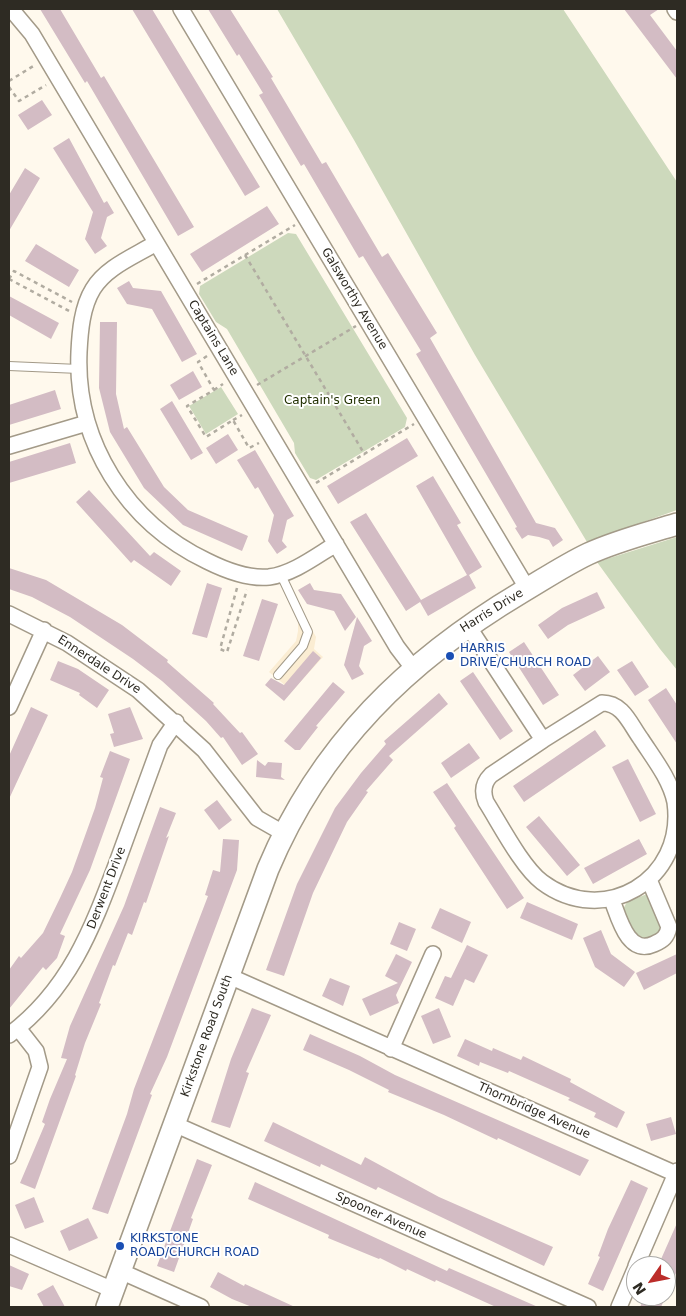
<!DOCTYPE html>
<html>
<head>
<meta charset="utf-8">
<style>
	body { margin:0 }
	#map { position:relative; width:686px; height:1316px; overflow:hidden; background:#fff9ed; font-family:"DejaVu Sans",sans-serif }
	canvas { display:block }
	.frame { position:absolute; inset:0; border:10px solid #2e2b23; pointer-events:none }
	.north { position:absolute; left:626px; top:1256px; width:50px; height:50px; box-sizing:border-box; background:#fff; border:1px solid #abaaa7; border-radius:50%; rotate:237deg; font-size:14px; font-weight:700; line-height:20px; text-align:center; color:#2e2b23 }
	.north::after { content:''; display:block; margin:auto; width:18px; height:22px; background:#bc2d2a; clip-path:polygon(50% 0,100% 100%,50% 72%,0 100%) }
</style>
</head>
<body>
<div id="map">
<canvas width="686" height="1316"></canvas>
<div class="frame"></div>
<div class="north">N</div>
</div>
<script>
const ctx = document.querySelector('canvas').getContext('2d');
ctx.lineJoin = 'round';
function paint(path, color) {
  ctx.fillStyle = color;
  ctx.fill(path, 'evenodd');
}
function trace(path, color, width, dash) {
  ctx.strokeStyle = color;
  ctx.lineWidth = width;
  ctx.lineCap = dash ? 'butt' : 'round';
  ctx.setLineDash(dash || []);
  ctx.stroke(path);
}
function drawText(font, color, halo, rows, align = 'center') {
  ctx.font = font + ' "DejaVu Sans",sans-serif';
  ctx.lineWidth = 4;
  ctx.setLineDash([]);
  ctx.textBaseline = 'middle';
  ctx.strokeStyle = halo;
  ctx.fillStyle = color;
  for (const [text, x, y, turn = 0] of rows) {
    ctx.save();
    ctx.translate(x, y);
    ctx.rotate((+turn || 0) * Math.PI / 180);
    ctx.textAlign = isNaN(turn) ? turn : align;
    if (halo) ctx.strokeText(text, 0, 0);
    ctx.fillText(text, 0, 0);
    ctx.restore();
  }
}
const built = new Path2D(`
	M288,584l28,53 -2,12 9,8 -31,34 -23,-19 27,-31 2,-10v-14z`);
const green = new Path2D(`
	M277,9h286l114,173v328l-90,32 -112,-187 -121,-215z
	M288,233l8,1 111,184 -2,9 -89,53 -6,-2 -15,-25 -1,-10 -67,-114 -11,-7 -17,-28 1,-8z
	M221,387l17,27 -32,20 -17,-28z
	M677,537v133l-17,-21 -63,-87z
	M647,894l16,27 -1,11 -14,8 -13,-4 -12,-27 4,-7z`);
const building = new Path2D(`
	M40,9h20l41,69 3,-2 90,151 -16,9 -91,-155 -2,2z
	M132,9h20l108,178 -15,9z
	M208,9h22l43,68 -2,1 51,86 4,-2 56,95 6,-4 49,80 -7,5 106,185 19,5 8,12 -10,7 -4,-7 -10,-3 -11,-2 -6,4 -7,-11 2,-1 -101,-173 5,-3 -58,-95 -4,2 -55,-94 -3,2 -42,-71 4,-2 -24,-39 -2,2z
	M624,9h35l-9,6 27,36v28z
	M42,100l10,15 -24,15 -10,-15z
	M69,138l35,65 3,-2 7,12 -7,4 -6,21 6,8 -12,8 -10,-15 8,-27 -40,-64z
	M25,168l15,10 -31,53v-36z
	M267,206l12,18 -77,48 -12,-18z
	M36,244l43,26 -10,17 -44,-26z
	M129,281l4,7 28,3 36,63 -15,8 -30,-53 -25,-5 -10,-16z
	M9,296l50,27 -8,16 -42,-24z
	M100,322h17l-1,72 8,35 3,-2 37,60 24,23 60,26 -6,15 -59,-26 -39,-37 -34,-56 -11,-44z
	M193,371l9,16 -23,13 -9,-15z
	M55,390l6,19 -52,16v-20z
	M172,401l31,52 -12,7 -31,-51z
	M228,434l10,16 -22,14 -10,-16z
	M407,438l11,18 -80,48 -11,-18z
	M70,443l6,20 -67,20v-21z
	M255,450l39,66 -7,4 -5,21 5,6 -10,7 -9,-13 6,-26 -16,-28 -3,2 -18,-29z
	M433,476l28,47 -4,2 25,42 -13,8 7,13 -48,28 -8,-14 -14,9 -56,-89 16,-9 55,87 46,-25 -51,-89z
	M89,490l61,66 4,-4 27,19 -10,15 -37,-26 -3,3 -55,-61z
	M9,568l37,12 76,45 46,35 -1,2 47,41 -1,1 27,29 2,-1 16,22 -16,11 -19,-28 -2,1 -15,-17 -44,-40 -29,-22 -63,-42 -38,-20 -23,-8z
	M207,583l15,5 -15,50 -15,-4z
	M310,583l4,7 27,4 15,23 -11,14 -11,-20 -27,-7 -9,-14z
	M597,592l8,16 -37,17 -20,14 -10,-14 24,-17z
	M262,599l16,5 -19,57 -16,-5z
	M357,617l15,24 -8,5 -5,20 5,8 -12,6 -8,-15z
	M524,642l35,53 -16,10 -34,-53z
	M313,651l8,7 -37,43 -19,-16 6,-7 13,7z
	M598,656l12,16 -25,19 -12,-16z
	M58,661l20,8 31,21 -12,18 -18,-13 1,-2 -30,-13z
	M632,661l17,26 -14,9 -18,-26z
	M473,672l40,59 -13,9 -40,-59z
	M333,682l12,10 -29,34 2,1 -18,23h-5l-11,-9z
	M666,688l11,17v39l-29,-44z
	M439,693l9,11 -59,52 4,4 -27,31 2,1 -21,30 -34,71 -29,83 -18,-6 31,-86 38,-76 26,-35 25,-29 -2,-3z
	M31,707l17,8 -39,84v-43z
	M130,707l13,32 -29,8 -4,-13 4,-1 -6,-19z
	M595,730l11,16 -82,56 -11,-16z
	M469,743l11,15 -29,20 -10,-15z
	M110,751l20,8 -40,111 -30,64 5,2 -8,22 -11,12 -3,-3 -34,42v-39l10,-14 2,2 22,-25 17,-35 12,-26 23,-64 8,-30 -3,-1z
	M628,759l28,55 -16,8 -28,-55z
	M257,760l8,6 3,-4 14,1 -1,14 4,3 -29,-3z
	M447,783l77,115 -17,11 -53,-81 2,-2 -23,-34z
	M217,800l15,20 -13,10 -15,-20z
	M160,807l16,6 -10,25 3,-2 -23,67 -2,-1 -12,33 -4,-2 -13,33 -2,-1 -14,38 2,1 -16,39 -10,32 1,1 -41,113 -15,-6 25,-59 -3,-2 8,-23 17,-40 -6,-1 9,-32 54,-120z
	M539,816l41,49 -13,11 -41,-49z
	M223,839l16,1 -2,30 -70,187 -17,37 2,1 -9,24 -35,95 -16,-5 35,-95 7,-25 74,-193 -3,-1 8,-25 7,2z
	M639,839l8,15 -54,30 -9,-16z
	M527,902l51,22 -6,16 -52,-22z
	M440,908l31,14 -9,21 -31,-15z
	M399,922l17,7 -9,22 -17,-7z
	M601,930l10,24 24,18 -11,15 -29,-20 -12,-29z
	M467,945l21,10 -14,28 -9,-4 -12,27 -18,-8 10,-22 6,2z
	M396,954l16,8 -16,33 3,8 -29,13 -8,-17 36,-16 -13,-7z
	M677,954v19l-33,17 -8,-17z
	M330,978l20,8 -7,20 -21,-10z
	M252,1008l19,7 -25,57 3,1 -19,55 -19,-6 20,-63z
	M439,1008l12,29 -18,7 -12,-28z
	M310,1034l50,22 35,19 194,85 -9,16 -82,-38 -1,2 -53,-25 -56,-23 1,-2 -40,-20 -46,-20z
	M465,1039l27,12 1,-3 28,12 2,-4 48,23 -1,3 55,30 -8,16 -23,-11 2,-4 -28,-13 2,-2 -61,-27 -1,2 -28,-11 -1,4 -22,-10z
	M671,1117l5,17 -25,7 -5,-17z
	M273,1122l88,43 4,-8 74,40 114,50 -9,19 -166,-79 -2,3 -55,-26 -1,3 -56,-26z
	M197,1159l15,6 -21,53 2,1 -19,53 -17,-6z
	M631,1180l17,8 -45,103 -15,-7 12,-27 -2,-1 10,-27z
	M255,1182l192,89 2,-3 89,39h-42l-60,-27 -1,2 -28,-13 -1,2 -26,-13 -1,1 -51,-21 1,-3 -81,-36z
	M34,1197l10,25 -19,7 -10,-24z
	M88,1218l10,20 -29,13 -9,-20z
	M677,1223v48l-11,23v-28h-8z
	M9,1265l20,9 -7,16 -13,-4z
	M218,1272l26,14 1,-2 50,23h-43l-20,-8 -22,-12z
	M53,1285l12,22h-21l-7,-13z
	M645,1296h21l-5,11h-21z`);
const path = new Path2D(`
	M9,81l26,-16
	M9,87l10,14 27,-16
	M245,255l120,200
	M9,279l5,-8 58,31
	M9,279l62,33
	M197,284l98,-59
	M207,356l-9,6 16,28 -27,16 19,31 27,-17 16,28 10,-5
	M257,385l99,-59
	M214,390l9,-6
	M233,420l9,-5
	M316,483l98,-59
	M237,588l-17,61 7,3 20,-62`);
const lane = new Path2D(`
	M9,366l70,3
	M278,675l25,-29 5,-14 -27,-57`);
const street = new Path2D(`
	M11,9l21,25 365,613 16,21
	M181,9l346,579
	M675,9l2,3
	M156,243c-21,13 -50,24 -63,46 -11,18 -13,42 -14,63 -4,90 48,171 128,209 18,9 42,18 62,16 24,-3 47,-21 67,-33
	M9,446l78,-23
	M9,614l58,29 71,47 66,60 53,68 28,16
	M468,626l75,114 -52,35c-8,8 -9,17 -5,27 14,22 36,65 56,80 61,46 144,-1 133,-80 -5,-23 -21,-43 -34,-63 -11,-15 -18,-36 -39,-36l-59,37
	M9,707l35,-77
	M612,900c7,18 16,56 42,44 9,-4 13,-7 15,-17l-19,-45
	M229,976l447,198
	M9,1035c61,-46 83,-106 109,-175 14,-38 28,-77 42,-115l16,-23
	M391,1049l42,-95
	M174,1124l414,183
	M9,1156l31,-89 -4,-16 -18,-23
	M9,1245l104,45
	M636,1266l41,-95
	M120,1271l81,36
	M619,1307l17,-40`);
const secondary = new Path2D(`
	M107,1307l161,-438c52,-124 140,-209 254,-277 22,-13 43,-27 66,-38 28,-13 60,-21 89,-30`);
const markers = [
	[450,656,5,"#1a4fb4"],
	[120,1246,5,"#1a4fb4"]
];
const streetNames = [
	["Galsworthy Avenue",354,299,59],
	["Captains Lane",213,338,59],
	["Harris Drive",492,611,-32],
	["Ennerdale Drive",99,665,33],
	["Derwent Drive",107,888,-69],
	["Kirkstone Road South",207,1036,-70],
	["Thornbridge Avenue",534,1111,24],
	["Spooner Avenue",381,1216,24]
];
const parkNames = [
	["Captain's Green",332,401]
];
const transitNames = [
	["HARRIS",460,649],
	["DRIVE/CHURCH ROAD",460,663],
	["KIRKSTONE",130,1239],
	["ROAD/CHURCH ROAD",130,1253]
];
paint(built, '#fbedd3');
paint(green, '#cdd9bc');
paint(building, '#d3bcc4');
trace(lane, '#a39a88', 10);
trace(street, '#a39a88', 18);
trace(secondary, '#a39a88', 24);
trace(path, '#b1aca1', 2.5, [4, 4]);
trace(lane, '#fff', 8);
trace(street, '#fff', 15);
trace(secondary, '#fff', 21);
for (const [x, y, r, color] of markers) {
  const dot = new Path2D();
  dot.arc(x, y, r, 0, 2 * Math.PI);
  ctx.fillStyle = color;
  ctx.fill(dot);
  trace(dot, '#fff', 2);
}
drawText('12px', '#2e2b23', '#fff', streetNames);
drawText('12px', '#213000', '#fff', parkNames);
drawText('12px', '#164399', '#fff', transitNames, 'left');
</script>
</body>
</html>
